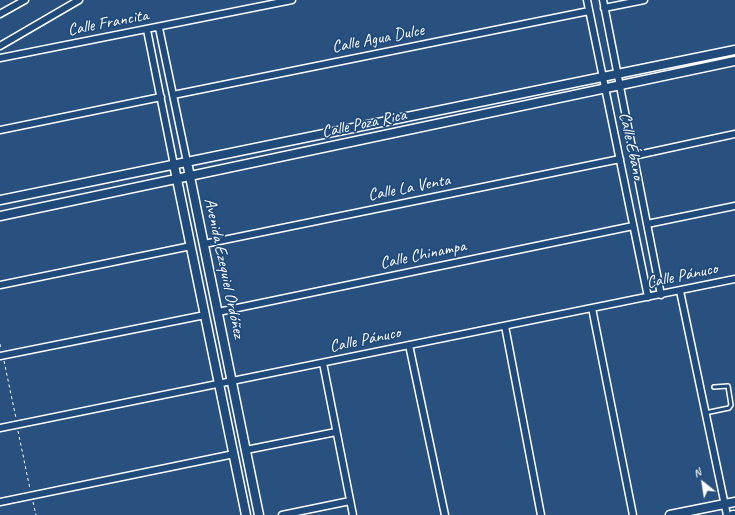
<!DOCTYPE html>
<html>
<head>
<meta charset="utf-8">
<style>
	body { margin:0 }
	#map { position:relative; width:735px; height:515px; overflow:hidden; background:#28517f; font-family:Caveat,sans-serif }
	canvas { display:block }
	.north { position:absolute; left:683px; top:463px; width:40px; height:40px; -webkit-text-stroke:3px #1f4a7a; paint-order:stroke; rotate:330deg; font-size:11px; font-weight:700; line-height:16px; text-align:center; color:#fff }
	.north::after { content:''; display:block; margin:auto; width:14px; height:18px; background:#fff; clip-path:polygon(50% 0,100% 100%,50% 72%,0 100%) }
</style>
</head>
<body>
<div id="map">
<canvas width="735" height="515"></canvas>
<div class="north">N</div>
</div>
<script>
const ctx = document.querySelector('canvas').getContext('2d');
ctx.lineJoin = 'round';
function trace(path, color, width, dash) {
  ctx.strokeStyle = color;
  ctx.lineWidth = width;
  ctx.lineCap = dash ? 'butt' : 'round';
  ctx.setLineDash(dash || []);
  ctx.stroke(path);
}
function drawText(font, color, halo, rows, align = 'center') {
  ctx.font = font + ' Caveat,sans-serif';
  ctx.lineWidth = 3.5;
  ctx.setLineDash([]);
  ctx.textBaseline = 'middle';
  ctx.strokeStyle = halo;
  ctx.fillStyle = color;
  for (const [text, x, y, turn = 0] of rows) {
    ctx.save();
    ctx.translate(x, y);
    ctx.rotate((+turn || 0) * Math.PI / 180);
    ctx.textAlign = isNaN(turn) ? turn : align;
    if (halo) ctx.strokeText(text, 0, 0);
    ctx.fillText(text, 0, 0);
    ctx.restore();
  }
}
const path = new Path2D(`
	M0,344l1,6
	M4,361l12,57
	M18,431l12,58
	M33,502l3,13`);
const service = new Path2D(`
	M705,413l24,-5 2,-3 -3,-19 -14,1`);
const minor = new Path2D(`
	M587,0l61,297
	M603,0l58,295
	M604,8l40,-8
	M0,14l25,-14
	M159,28l28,134
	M147,30l27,135
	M0,46l79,-46
	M0,58l292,-58
	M173,95l416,-84
	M0,130l161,-33
	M633,156l102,-22
	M647,224l88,-18
	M204,244l416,-85
	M0,285l191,-39
	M680,291l47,224
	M592,308l41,207
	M218,312l415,-86
	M505,326l36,189
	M409,345l36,170
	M0,356l205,-41
	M323,363l30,152
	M0,428l735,-149
	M246,450l90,-18
	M0,502l234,-48
	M282,515l68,-14`);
const tertiary = new Path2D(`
	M187,162l72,353
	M174,165l72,350
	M0,200l735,-150
	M0,216l735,-155
	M670,515l65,-13
	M733,515h2`);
const streetNames = [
	["Calle Francita",108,23,-11],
	["Calle Agua Dulce",378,39,-11],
	["Calle Poza Rica",364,124,-12],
	["Calle Ébano",631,146,78],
	["Calle La Venta",409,188,-11],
	["Calle Chinampa",423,255,-12],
	["Avenida Ezequiel Ordóñez",224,268,78],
	["Calle Pánuco",682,276,-12],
	["Calle Pánuco",365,340,-12]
];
trace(service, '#fff', 6);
trace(minor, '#fff', 9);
trace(tertiary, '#fff', 11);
trace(path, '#fff', 1, [3, 3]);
trace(service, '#1f4a7a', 3);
trace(minor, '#1f4a7a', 6);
trace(tertiary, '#1f4a7a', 8);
drawText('17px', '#fff', '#1f4a7a', streetNames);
</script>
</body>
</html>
